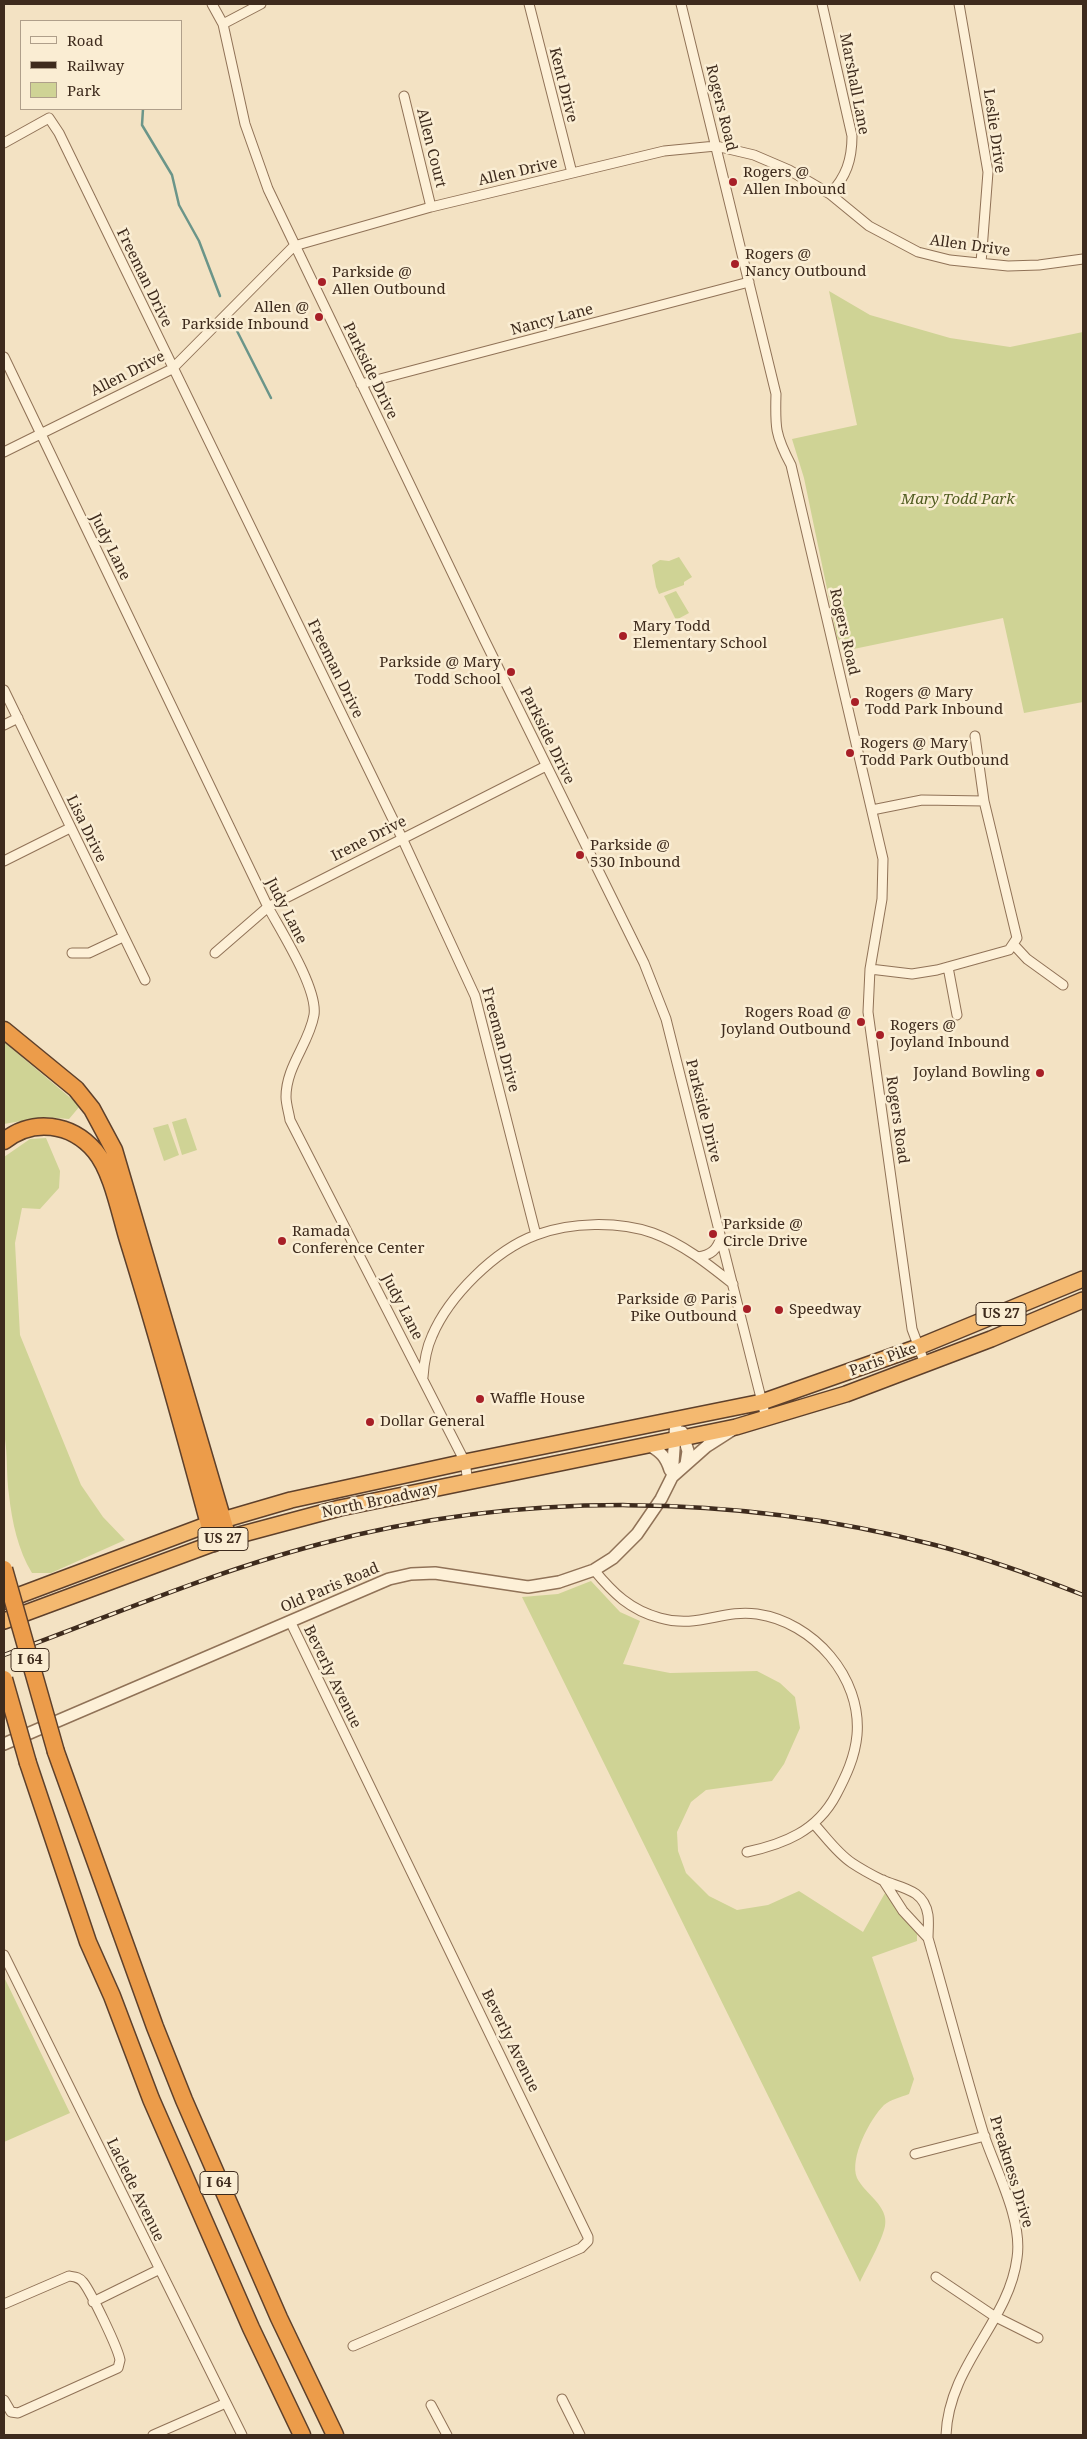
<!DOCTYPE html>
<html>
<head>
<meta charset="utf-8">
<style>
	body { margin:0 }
	#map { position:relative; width:1087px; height:2439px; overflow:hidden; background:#f3e2c3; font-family:"Noto Serif",serif }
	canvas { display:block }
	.frame { position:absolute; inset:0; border:5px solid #3e2b1d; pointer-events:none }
	.legend { position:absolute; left:20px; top:20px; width:162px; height:90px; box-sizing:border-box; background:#faedd3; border:1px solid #af9f8a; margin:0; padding:6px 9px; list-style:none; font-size:15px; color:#3e2b1d }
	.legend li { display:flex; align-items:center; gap:10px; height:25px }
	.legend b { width:25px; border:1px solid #af9f8a }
</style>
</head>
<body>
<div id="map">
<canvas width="1087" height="2439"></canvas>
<div class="frame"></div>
<ul class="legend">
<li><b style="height:6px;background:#fdf0d7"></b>Road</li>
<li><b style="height:6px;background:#3e2b1d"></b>Railway</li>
<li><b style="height:14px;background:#cfd395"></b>Park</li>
</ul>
</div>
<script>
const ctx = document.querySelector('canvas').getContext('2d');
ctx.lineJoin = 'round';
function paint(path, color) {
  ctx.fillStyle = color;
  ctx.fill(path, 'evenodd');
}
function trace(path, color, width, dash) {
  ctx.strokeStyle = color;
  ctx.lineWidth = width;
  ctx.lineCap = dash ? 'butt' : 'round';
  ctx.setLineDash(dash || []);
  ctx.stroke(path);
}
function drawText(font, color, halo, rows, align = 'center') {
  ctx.font = font + ' "Noto Serif",serif';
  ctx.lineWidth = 5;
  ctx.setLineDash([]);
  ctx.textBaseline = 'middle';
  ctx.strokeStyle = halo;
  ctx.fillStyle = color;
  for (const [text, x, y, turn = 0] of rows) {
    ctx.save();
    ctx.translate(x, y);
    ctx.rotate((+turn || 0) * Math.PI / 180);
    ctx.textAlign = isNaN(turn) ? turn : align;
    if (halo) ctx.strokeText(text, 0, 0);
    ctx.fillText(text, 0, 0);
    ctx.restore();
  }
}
const green = new Path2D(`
	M829,291l41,24 80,23 60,9 73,-15v370l-59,11 -21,-95 -159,33 -7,-14 -33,-159 -12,-39 65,-14z
	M679,557l13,20 -8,5v3l-25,9 -3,-7 -4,-22 8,-5 9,1z
	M676,591l13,22 -13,7 -12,-24z
	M4,1042l76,64 -11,13 -25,-2 -40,7z
	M186,1118l11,32 -15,5 -10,-33z
	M168,1124l11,31 -15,6 -11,-33z
	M46,1138l14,33 -1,17 -19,21 -18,-1 -7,35 5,92 61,150 22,32 22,23 -74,33h-19c-14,-23 -20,-51 -23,-78 -3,-21 -1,-41 -5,-62v-276l26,-18z
	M591,1581l29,31 20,9 -17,43 47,9 87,-2 23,12 15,14 5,31 -16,36 -12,17 -66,9 -15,12 -14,30 1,19 8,22 23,23 28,14 31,-5 31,-14 64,41 22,-39 32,41v7l-45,16 42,122 -5,15c-8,3 -19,6 -25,11 -14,14 -35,53 -27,73 8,16 32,28 28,48 -3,15 -18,41 -25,56l-338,-685 36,-3z
	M4,1977l66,136 -66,29z`);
const stream = new Path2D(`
	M143,109l-1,16 30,50 7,30 20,36 21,55
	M233,323l38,75`);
const minor = new Path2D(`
	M212,4l11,20 22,100 23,65 216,450 160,324 22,56 100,399
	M529,4l43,169
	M681,4l95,390c-1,33 -1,41 15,71l92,394 -1,40 -12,70 -2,43 44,317 13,35
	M822,4l30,132c0,24 -6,41 -22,58
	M959,4l29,168 -7,91
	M223,24l38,-20
	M404,96l27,111
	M4,143l45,-25 10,15 343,705 73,158 61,239
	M4,357l264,550c13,24 50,82 46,108 -5,29 -28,51 -28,82 0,7 3,16 4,23l175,342 3,20
	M361,384l388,-102
	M4,452l168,-83 122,-123 137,-39 233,-56 52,-5 38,9 35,15 41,24 39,32 49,26 32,8 58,6 31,-1 44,-6
	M4,690l141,290
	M4,725l14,-7
	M872,810l50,-10 62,1
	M4,861l66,-33
	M1014,945l13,14 36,26
	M72,953h17l34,-16
	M215,953l53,-46 278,-141
	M948,967l9,48
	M870,969l42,5 25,-4 72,-20 8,-12 -33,-137 -9,-65
	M698,1257c13,-2 19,-7 23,-20
	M423,1377c1,-14 3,-28 9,-41 17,-40 63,-86 104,-101 35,-13 82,-14 117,-2 30,11 55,31 80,51
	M594,1570c19,23 36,40 66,48 38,11 62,-9 97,-4 56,8 105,63 100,121 -2,22 -11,41 -21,60 -19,36 -52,49 -89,57
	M290,1621l298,616v4l-7,7 -228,98
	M814,1824c12,13 23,29 38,39 9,6 20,12 30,17 19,8 42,9 46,35 1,7 0,16 0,23 19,66 36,132 56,197 12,36 39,85 33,123 -8,64 -68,106 -71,177
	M883,1880l20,31 25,27
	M4,1955l238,480
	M915,2154l70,-18
	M936,2277l58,39 44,22
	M93,2302l65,-32
	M4,2304l65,-28c6,1 10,1 14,6 8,10 35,66 37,78l-2,8 -100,45 -7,-1 -7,-12
	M562,2399l18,36
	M431,2405l16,30
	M153,2435l73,-32`);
const tertiary = new Path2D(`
	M682,1432l6,19 -2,13
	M649,1445c12,7 17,12 21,25
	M672,1477l4,-56
	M4,1744l385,-165 22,-5 24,-1 93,14 31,-5 35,-12 19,-12 24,-24 24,-35 11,-22 35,-31 25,-16`);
const trunk = new Path2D(`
	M4,1601l205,-77 82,-24 174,-38 297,-60 156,-55 165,-68
	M4,1621l224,-83 112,-30 396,-81 110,-33 145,-55 92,-39`);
const motorway = new Path2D(`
	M4,1030l72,59 16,20 22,41 114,388
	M4,1141c29,-23 67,-18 91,10 17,20 25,63 33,89 31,100 59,202 86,303
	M56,1752l99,275 29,73 95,218 56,117
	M28,1763l60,179 24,54 39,103 100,229 51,107`);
const rail = new Path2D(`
	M4,1655c104,-38 208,-83 316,-111 200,-53 415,-51 615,1 50,13 100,31 148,50`);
const motorwayBridge = new Path2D(`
	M4,1569l52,183
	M4,1679l24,84`);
const markers = [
	[733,182,5,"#a71f27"],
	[735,264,5,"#a71f27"],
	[322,282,5,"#a71f27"],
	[319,317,5,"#a71f27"],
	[623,636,5,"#a71f27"],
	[511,672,5,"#a71f27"],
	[855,702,5,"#a71f27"],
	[850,753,5,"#a71f27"],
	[580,855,5,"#a71f27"],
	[861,1022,5,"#a71f27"],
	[880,1035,5,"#a71f27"],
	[1040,1073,5,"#a71f27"],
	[713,1234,5,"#a71f27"],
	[282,1241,5,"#a71f27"],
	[747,1309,5,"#a71f27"],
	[779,1310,5,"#a71f27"],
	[480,1399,5,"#a71f27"],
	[370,1422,5,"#a71f27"]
];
const shields = [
	[1001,1314,50],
	[223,1539,50],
	[30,1660,38],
	[219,2183,38]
];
const shieldNames = [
	["US 27",1001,1314],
	["US 27",223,1539],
	["I 64",30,1660],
	["I 64",219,2183]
];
const streetNames = [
	["Marshall Lane",854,84,79],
	["Kent Drive",563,85,76],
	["Rogers Road",721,108,76],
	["Leslie Drive",994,131,82],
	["Allen Court",431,148,76],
	["Allen Drive",518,172,-13],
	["Allen Drive",970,246,8],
	["Freeman Drive",144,278,64],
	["Nancy Lane",552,320,-15],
	["Parkside Drive",370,371,64],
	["Allen Drive",128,374,-27],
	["Judy Lane",110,547,64],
	["Rogers Road",844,632,77],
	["Freeman Drive",335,669,64],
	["Parkside Drive",547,736,64],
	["Lisa Drive",86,829,64],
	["Irene Drive",369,839,-27],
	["Judy Lane",286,911,63],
	["Freeman Drive",500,1040,75],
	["Parkside Drive",703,1111,76],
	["Rogers Road",897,1120,82],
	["Judy Lane",402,1307,63],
	["Paris Pike",883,1360,-20],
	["North Broadway",380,1501,-12],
	["Old Paris Road",330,1588,-23],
	["Beverly Avenue",332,1677,64],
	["Beverly Avenue",510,2041,64],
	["Preakness Drive",1011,2172,73],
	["Laclede Avenue",135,2190,64]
];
const poiNames = [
	["Rogers @",743,173],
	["Allen Inbound",743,190],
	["Rogers @",745,255],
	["Nancy Outbound",745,272],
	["Parkside @",332,273],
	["Allen Outbound",332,290],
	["Allen @",309,308,"right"],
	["Parkside Inbound",309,325,"right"],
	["Mary Todd",633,627],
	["Elementary School",633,644],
	["Parkside @ Mary",501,663,"right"],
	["Todd School",501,680,"right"],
	["Rogers @ Mary",865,693],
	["Todd Park Inbound",865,710],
	["Rogers @ Mary",860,744],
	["Todd Park Outbound",860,761],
	["Parkside @",590,846],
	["530 Inbound",590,863],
	["Rogers Road @",851,1013,"right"],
	["Joyland Outbound",851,1030,"right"],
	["Rogers @",890,1026],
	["Joyland Inbound",890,1043],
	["Joyland Bowling",1030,1073,"right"],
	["Parkside @",723,1225],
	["Circle Drive",723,1242],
	["Ramada",292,1232],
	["Conference Center",292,1249],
	["Parkside @ Paris",737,1300,"right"],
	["Pike Outbound",737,1317,"right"],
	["Speedway",789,1310],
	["Waffle House",490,1399],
	["Dollar General",380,1422]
];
const parkNames = [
	["Mary Todd Park",958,500]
];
paint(green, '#cfd395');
trace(stream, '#6b9589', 2.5);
trace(minor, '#907257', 11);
trace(tertiary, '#907257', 14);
trace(trunk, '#5e402b', 18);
trace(motorway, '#5e402b', 19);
trace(minor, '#fdf0d7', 9);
trace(tertiary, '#fdf0d7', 11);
trace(trunk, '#f4b970', 15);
trace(motorway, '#ec9c4a', 16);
trace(rail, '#3e2b1d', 4.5);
trace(rail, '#faedd3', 2.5, [8]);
trace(motorwayBridge, '#5e402b', 19, []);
trace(motorwayBridge, '#ec9c4a', 16);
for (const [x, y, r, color] of markers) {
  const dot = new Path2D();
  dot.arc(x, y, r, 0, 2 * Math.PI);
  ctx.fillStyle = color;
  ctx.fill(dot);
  trace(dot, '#faedd3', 2);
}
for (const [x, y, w] of shields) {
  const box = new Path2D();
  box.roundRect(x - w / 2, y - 11.5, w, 23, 4);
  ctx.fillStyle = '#faedd3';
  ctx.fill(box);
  trace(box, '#3e2b1d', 1);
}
drawText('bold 14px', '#3e2b1d', null, shieldNames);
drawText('15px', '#3e2b1d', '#faedd3', streetNames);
drawText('15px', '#3e2b1d', '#faedd3', poiNames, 'left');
drawText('italic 15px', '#515d21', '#faedd3', parkNames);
</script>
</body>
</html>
